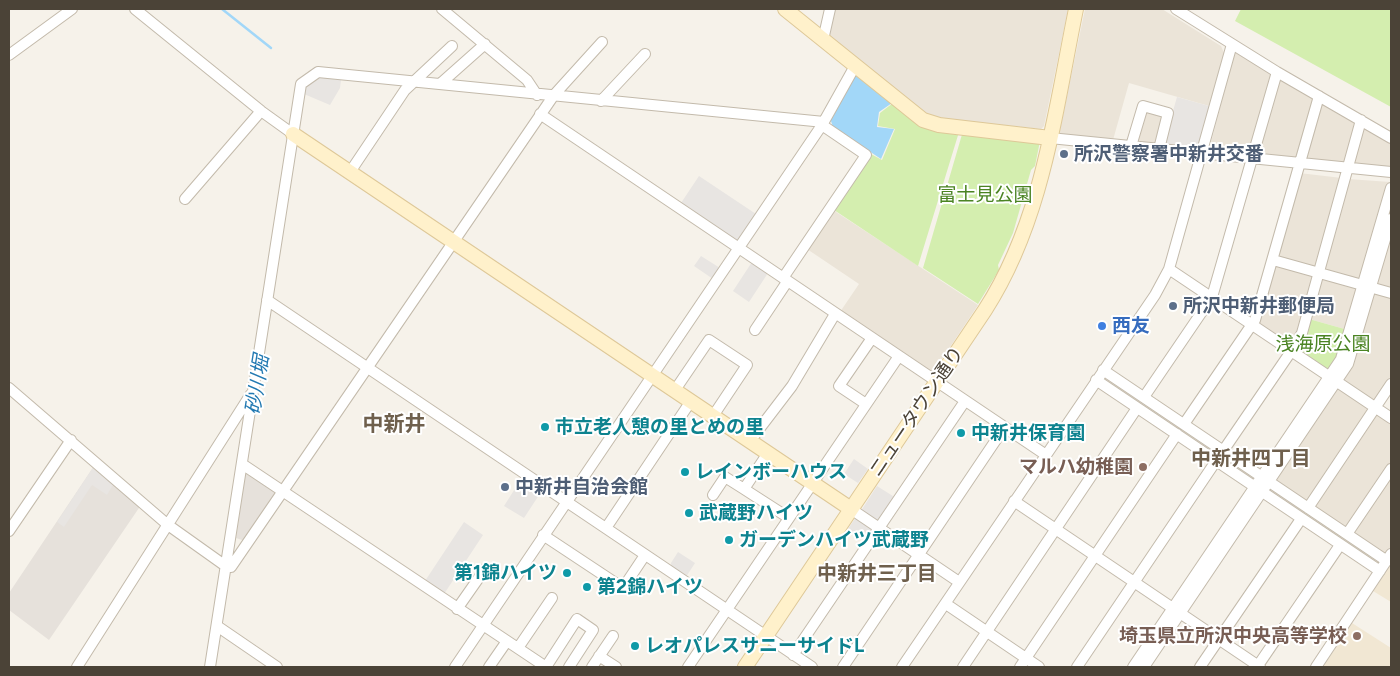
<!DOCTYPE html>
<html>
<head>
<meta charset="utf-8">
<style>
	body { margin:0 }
	#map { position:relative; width:1400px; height:676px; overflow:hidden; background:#f6f2ea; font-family:Figtree,sans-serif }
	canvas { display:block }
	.frame { position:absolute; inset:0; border:10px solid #4b4337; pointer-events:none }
</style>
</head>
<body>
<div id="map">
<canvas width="1400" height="676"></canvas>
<div class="frame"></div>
</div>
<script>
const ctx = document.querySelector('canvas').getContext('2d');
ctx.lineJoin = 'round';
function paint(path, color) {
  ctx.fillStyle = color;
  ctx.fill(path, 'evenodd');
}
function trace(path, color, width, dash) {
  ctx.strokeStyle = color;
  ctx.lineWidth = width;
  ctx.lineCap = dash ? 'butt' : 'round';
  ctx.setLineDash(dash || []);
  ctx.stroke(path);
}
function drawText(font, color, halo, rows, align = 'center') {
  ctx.font = font + ' Figtree,"Noto Sans JP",sans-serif';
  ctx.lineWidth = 4;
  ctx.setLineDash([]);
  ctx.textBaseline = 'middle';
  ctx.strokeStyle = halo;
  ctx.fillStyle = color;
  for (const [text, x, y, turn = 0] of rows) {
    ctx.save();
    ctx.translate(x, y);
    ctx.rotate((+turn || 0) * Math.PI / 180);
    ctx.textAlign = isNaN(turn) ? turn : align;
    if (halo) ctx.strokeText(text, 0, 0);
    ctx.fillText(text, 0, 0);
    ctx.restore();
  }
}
const residential = new Path2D(`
	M834,9l234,1 -24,116 -3,3 -97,-10 -19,-5 -97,-79z
	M1085,9h77l59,37 3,7 -15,53 -80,-23 -16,57 -54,-5z
	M1235,51l35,21 2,5 -22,75 -2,2 -39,-4z
	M1280,78l32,18 2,5 -16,57 -39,-2 -2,-3z
	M1323,103l32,18 2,5 -13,37 -40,-5 15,-53z
	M1147,110l16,5 -6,27 -2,3 -17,-1 -3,-3z
	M1365,127l26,15v27l-37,-4 -1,-3 10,-34z
	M1299,173l43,5 -25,87 -3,2 -36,-10z
	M1348,179l42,3 -27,95 -4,3 -35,-10z
	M833,210l145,95 -46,69 -92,-62 19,-28 -52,-35z
	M1391,228v61l-13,-3 -2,-4z
	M1276,264l36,10 2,4 -15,53 -7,12 -4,2 -30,-21z
	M1323,277l34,10 -9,43 -39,-11 10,-39z
	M1375,293l16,5v78l-17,25 -31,-20v-5z
	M1339,387l30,20 1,5 -62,90 -4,1 -30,-24z
	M1378,413l13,9v41l-43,65 -5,1 -29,-19v-5z
	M1391,474v73l-5,7 -4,1 -29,-20v-4z`);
const industrial = new Path2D(`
	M94,466l47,39 -92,135 -40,-30v-17z
	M246,470l33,22 -34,49 -9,-3z`);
const education = new Path2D(`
	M1391,564v38l-18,-11z
	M1352,623l39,25v19h-68z`);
const green = new Path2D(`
	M1241,9h150v98l-156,-86z
	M893,103l66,29 -41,134 -84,-56 37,-56 11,6 13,-31 -17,-3 2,-13z
	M963,131l77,10 -5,25 -4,4 -18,63 -15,32 1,5 -21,34 -55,-36z
	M1309,319l39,11 -6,18 -11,21 -4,1 -29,-19 -1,-4z`);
const parking = new Path2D(`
	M318,77l23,3 -1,8 -10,17 -26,-11 1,-8z
	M1177,97l32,9 -12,43 -34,-3z
	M699,176l57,38 -20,31 -57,-39z
	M701,256l19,12 -7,11 -19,-13z
	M752,262l16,11 -19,29 -16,-11z
	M854,459l14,10 -10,14 -14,-9z
	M94,466l19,15v4l-6,10 -15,-10 -28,42 -7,-5z
	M523,476l20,13 -19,29 -20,-12z
	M877,486l19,12 -15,23 -4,1 -16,-11z
	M856,517l17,11 -7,14 -18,-13z
	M464,522l19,13 -39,59 -19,-13z
	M678,552l17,11 -9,14 -15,-10v-4z`);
const water = new Path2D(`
	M854,76h4l34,27 -13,9 -2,15 17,2 -13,30 -48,-32 -3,-9z`);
const stream = new Path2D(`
	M222,9l49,39`);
const street = new Path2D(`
	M135,9l126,102 32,23
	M442,9l85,71 10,15
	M1176,9l101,63 114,66
	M823,40l7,-31
	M9,55l63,-46
	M440,84l45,-40
	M601,101l44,-47
	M540,114l506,341
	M1050,138l341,34
	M1131,146l12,-40 25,7 -9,36
	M350,172l55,-82 47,-44
	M185,199l76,-88
	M1273,260l118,33
	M1169,269l222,149
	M783,278l83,-123 -44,-30
	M267,300l545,367
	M755,330l32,-48
	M1103,370l284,191
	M1096,380l284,191
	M9,388l159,137 59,42h4l323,-472 48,-53
	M675,390l34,-50 38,25 -34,51
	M1144,397l68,-100 65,-225
	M866,404l-27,-18 33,-48
	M1184,424l71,-104 64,-224
	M750,441l42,-55 43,-72
	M1223,451l69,-101 10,-17 59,-213
	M242,464l304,203
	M744,489l45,29
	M713,495l12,-18 19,12 24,-36
	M1014,501l246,166
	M1308,508l83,-124
	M851,509l108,73
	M606,528l85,-127
	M9,531l62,-91
	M1347,534l44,-65
	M543,535l80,53 22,-33
	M946,604l93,63
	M457,609l28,-40
	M217,626l60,41
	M518,648l34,-50
	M793,655l172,-254
	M599,656l17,11
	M77,667l174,-273
	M210,667l91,-583 17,-12 506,50
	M455,667l367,-542 33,-59
	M489,667l18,-26
	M546,667l31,-48 16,11 -24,37
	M592,667l21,-31
	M688,667l211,-311
	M843,667l161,-239
	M902,667l253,-372 14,-26 63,-225
	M963,667l174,-259
	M1020,667l157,-233
	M1077,667l139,-206
	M1133,667l208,-308 50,-171
	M1144,667l204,-303 43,-145
	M1200,667l101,-148
	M1257,667l83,-122
	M1316,667l75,-113`);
const secondary = new Path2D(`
	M785,9l138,111 16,5 111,13
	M293,134l558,375
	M745,667l240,-357c58,-90 70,-199 91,-301`);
const markers = [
	[1064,154,5,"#5c6f8a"],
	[1173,306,5,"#5c6f8a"],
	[1102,326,5,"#3f7fe0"],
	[545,427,5,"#0f9aa8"],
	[961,433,5,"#0f9aa8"],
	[1143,467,5,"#8d6e63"],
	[685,472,5,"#0f9aa8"],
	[505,487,5,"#5c6f8a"],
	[689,513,5,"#0f9aa8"],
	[729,540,5,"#0f9aa8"],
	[567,573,5,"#0f9aa8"],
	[587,587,5,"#0f9aa8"],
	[1357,636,5,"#8d6e63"],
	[635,646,5,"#0f9aa8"]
];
const serviceNames = [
	["所沢警察署中新井交番",1074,154],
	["所沢中新井郵便局",1183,306],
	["中新井自治会館",515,487]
];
const parkNames = [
	["富士見公園",985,195],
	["浅海原公園",1323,344]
];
const shopNames = [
	["西友",1112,326]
];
const streetNames = [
	["ニュータウン通り",917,412,-56]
];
const cultureNames = [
	["市立老人憩の里とめの里",555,427],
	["中新井保育園",971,433],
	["レインボーハウス",695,472],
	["武蔵野ハイツ",699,513],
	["ガーデンハイツ武蔵野",739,540],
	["第1錦ハイツ",557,573,"right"],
	["第2錦ハイツ",597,587],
	["レオパレスサニーサイドL",645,646]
];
const educationNames = [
	["マルハ幼稚園",1133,467],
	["埼玉県立所沢中央高等学校",1347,636]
];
const waterNames = [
	["砂川堀",258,385,-81]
];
const neighbourhoodNames = [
	["中新井四丁目",1251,459],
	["中新井三丁目",877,574]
];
const quarterNames = [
	["中新井",394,425]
];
paint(residential, '#ebe4d8');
paint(industrial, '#e6e1db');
paint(education, '#f1e7d3');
paint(green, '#d4eeaf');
paint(parking, '#e8e5e2');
paint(water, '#a2d7f8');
trace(stream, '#a2d7f8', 2.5);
trace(street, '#c3baab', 12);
trace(secondary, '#dec898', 16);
trace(street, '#fff', 10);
trace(secondary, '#fff1cb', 14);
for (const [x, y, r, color] of markers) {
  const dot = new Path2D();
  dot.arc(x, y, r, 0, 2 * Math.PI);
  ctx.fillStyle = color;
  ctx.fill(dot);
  trace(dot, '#fff', 2);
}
drawText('bold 19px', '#4e5e75', '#fff', serviceNames, 'left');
drawText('19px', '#4b8423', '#fff', parkNames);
drawText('bold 19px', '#366cbe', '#fff', shopNames, 'left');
drawText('19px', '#4b4337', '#fff', streetNames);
drawText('bold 19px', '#0d838f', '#fff', cultureNames, 'left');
drawText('bold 19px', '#785e54', '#fff', educationNames, 'right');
drawText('italic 20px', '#2279b2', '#fff', waterNames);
drawText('bold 20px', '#6f604d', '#fff', neighbourhoodNames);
drawText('bold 21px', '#6f604d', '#fff', quarterNames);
</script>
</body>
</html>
